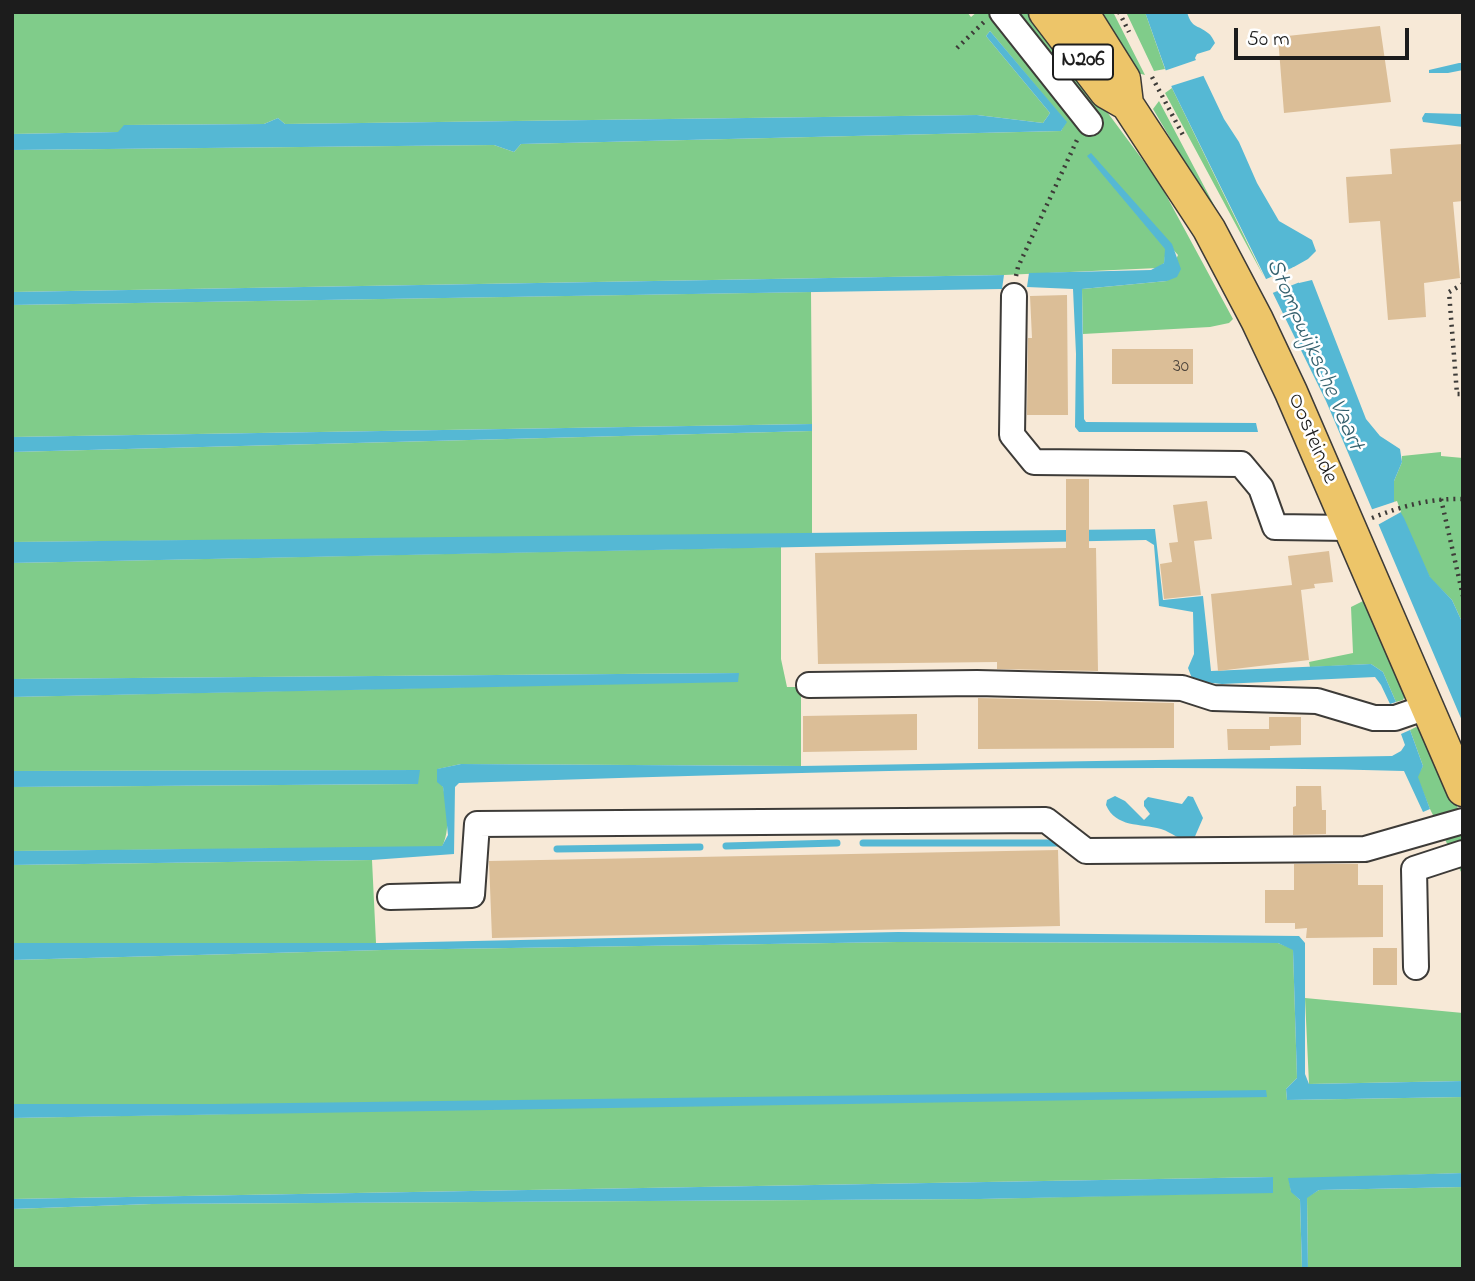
<!DOCTYPE html>
<html>
<head>
<meta charset="utf-8">
<style>
	body { margin:0 }
	#map { position:relative; width:1475px; height:1281px; overflow:hidden; background:#f7e9d7; font-family:"Indie Flower",sans-serif }
	canvas { display:block }
	.frame { position:absolute; inset:0; border:14px solid #1c1c1c; pointer-events:none }
	.scale { position:absolute; left:1234px; top:28px; width:175px; height:32px; box-sizing:border-box; border:4px solid #1c1c1c; border-top:0; padding-left:9px; font-size:21px; line-height:24px; white-space:nowrap; color:#1c1c1c; -webkit-text-stroke:5px #fff; paint-order:stroke }
</style>
</head>
<body>
<div id="map">
<canvas width="1475" height="1281"></canvas>
<div class="frame"></div>
<div class="scale">50 m</div>
</div>
<script>
const ctx = document.querySelector('canvas').getContext('2d');
ctx.lineJoin = 'round';
function paint(path, color) {
  ctx.fillStyle = color;
  ctx.fill(path, 'evenodd');
}
function trace(path, color, width, dash) {
  ctx.strokeStyle = color;
  ctx.lineWidth = width;
  ctx.lineCap = dash ? 'butt' : 'round';
  ctx.setLineDash(dash || []);
  ctx.stroke(path);
}
function drawText(font, color, halo, rows, align = 'center') {
  ctx.font = font + ' "Indie Flower",sans-serif';
  ctx.lineWidth = 5;
  ctx.setLineDash([]);
  ctx.textBaseline = 'middle';
  ctx.strokeStyle = halo;
  ctx.fillStyle = color;
  for (const [text, x, y, turn = 0] of rows) {
    ctx.save();
    ctx.translate(x, y);
    ctx.rotate((+turn || 0) * Math.PI / 180);
    ctx.textAlign = isNaN(turn) ? turn : align;
    if (halo) ctx.strokeText(text, 0, 0);
    ctx.fillText(text, 0, 0);
    ctx.restore();
  }
}
const green = new Path2D(`
	M12,12h955l4,5 6,-5h56l126,170 74,137 -4,4 -19,4 -127,7 -1,-45 85,-8 11,-26 -90,-99 78,93 -2,14 -6,5 -154,7 -992,17v-142l482,-5 20,7 7,-8 540,-13 5,-9 -76,-91 -4,5 64,77 -7,10 -66,-8 -692,9 -7,-6 -14,6 -139,1 -6,7 -107,2z
	M1092,12h21l32,63 -11,-3z
	M1126,12h19l20,57 -11,2z
	M1172,88l92,189 -99,-184z
	M1159,101l92,174 -98,-166z
	M811,292l1,132 -800,13v-132z
	M812,431v104l-800,7v-90z
	M1441,452v4l22,2v166l-11,-24 -22,-22 -36,-77v-20l8,-19v-6z
	M781,547v112l6,28h14v79l-340,-2 -23,5c7,23 15,56 4,78l-430,4v-64l405,-3 2,-14 -407,1v-74l726,-16v-8l-726,6v-116z
	M1365,600l40,96 -2,4 -7,2 -13,-30 -12,-8 -61,3 -1,-5 44,-9 -2,-46z
	M1416,727l8,3 39,90v56l-33,-67 -13,-32 6,-11 -13,-36z
	M372,860l4,83h-364v-78z
	M897,942l381,1 15,6 4,129 -11,11 1,11 176,-3v76l-174,6 2,12 9,9 2,69h-1290v-60l140,-5 828,-5 293,-7v-15l-1261,22v-81l219,-4 -16,-10h-203v-144l370,-10z
	M1305,998l158,15v68l-154,3z
	M1463,1187v82h-155l-1,-72 12,-7z`);
const water = new Path2D(`
	M1145,12h42c5,17 10,12 21,21 3,2 5,6 7,10l-5,7 -13,4 -2,4 29,61 15,23 18,41 22,38 33,19 4,11 -8,8 -16,9 7,15 13,-3 54,139 14,17 20,13 2,13 -8,19v20l10,17 26,59 22,23 11,24v99l-137,-322 -154,-313z
	M990,31l77,91 -6,9 -540,13 -7,8 -20,-7 -482,5v-16l106,-2 6,-7 140,-1 14,-6 7,6 692,-9 66,8 7,-10 -64,-77z
	M1459,63h4v7l-15,3h-19v-3z
	M1425,113l38,1v13l-40,-5 -1,-4z
	M1091,153l81,91 9,25 -4,8 -10,4 -85,8 2,130 2,3 170,1 2,9h-179l-4,-5 1,-73 -3,-65 -46,-2 2,-14 122,-3 13,-7 1,-14 -78,-93z
	M1004,275l-2,14 -990,16v-13z
	M812,424v7l-800,21v-15z
	M1155,529l8,71 40,-4 8,75 160,-7 12,8 13,30 -6,2 -9,-19 -6,-8 -153,7 -29,-3 -5,-13 6,-14 -1,-42 -34,-6 -5,-61 -8,-5 -1134,23v-21z
	M739,673l-1,9 -726,15v-18z
	M1410,730l13,36 -5,11 12,32 -7,3 -19,-41c-315,-8 -630,2 -945,12l-4,4 -1,67 -82,6 -360,5v-14l430,-5 6,-11 -5,-48 -6,-5v-13l24,-5 340,2 591,-10 9,-5 4,-6 -4,-11z
	M420,770l-2,14 -406,3v-16z
	M1115,796l10,5 19,19 6,-6 -6,-8v-5l4,-4 34,7 6,-8 5,1 10,21 -10,23c-15,-1 -20,-8 -32,-12 -21,-6 -45,-1 -55,-24l1,-5z
	M898,932l401,4 6,7v131l4,10 154,-3v16l-176,3 -1,-11 11,-11 -4,-128 -15,-7 -381,-1 -515,8 -370,10v-17h367z
	M1266,1090l1,7 -1255,21v-14h203z
	M1463,1173v14l-144,3 -12,8 1,71h-6l-2,-69 -9,-8 -3,-14z
	M1273,1177v16l-293,6 -828,5 -140,5v-10z`);
const pier = new Path2D(`
	M1199,59l7,16 -38,12 -4,-16z
	M1294,267l6,15 -30,12 -6,-14z
	M1397,501l4,11 -27,15 -7,-16z`);
const stream = new Path2D(`
	M863,843h195
	M726,846l111,-3
	M557,849l143,-2`);
const building = new Path2D(`
	M1380,26l11,76 -107,11 -6,-76z
	M1463,144v57l-10,1 7,76 -36,5 2,34 -38,3 -8,-99 -31,2 -3,-46 46,-3 -2,-25z
	M1067,295l1,120h-41l1,-77h4l-2,-42z
	M1112,349h81v35h-81z
	M1066,479h23v69h7l2,123 -101,-2v-7l-179,2 -3,-111 251,-5z
	M1207,501l5,38 -18,2 7,54 -37,4 -4,-35 12,-2 -3,-19 9,-1 -5,-37z
	M1329,551l4,31 -19,2 1,4 -14,2 8,70 -91,11 -7,-77 81,-9 -4,-29z
	M978,698l196,5v45l-196,1z
	M917,714v36l-114,2v-36z
	M1269,717h32v28l-31,1v4h-42l-1,-21h42z
	M1296,786h25l1,24h4v24l-33,1v-28l3,-1z
	M1058,850l2,76 -568,12 -3,-77z
	M1294,864h64v21h25v52l-77,1 1,-10 -12,1v-6h-30v-33h29z
	M1373,948h24v37h-24z`);
const path = new Path2D(`
	M1119,12l10,20
	M957,48l27,-26
	M1152,77l32,60
	M1016,276l2,-9 59,-127
	M1463,284l-14,8 8,102h6
	M1441,499l22,97
	M1372,518c30,-12 59,-20 91,-19`);
const minor = new Path2D(`
	M1002,12l88,111
	M1014,296l-2,139 22,27 207,2 20,24 14,39 75,1
	M809,685l168,-2 205,5 31,10 104,3 57,17h21l32,-11
	M390,897l82,-2 5,-71 569,-4 40,31 279,-2 98,-28
	M1416,967l-2,-98 49,-16`);
const major = new Path2D(`
	M1045,12l61,80 21,12 82,125 48,91 34,72 172,398
	M1082,12l42,67 3,25`);
const numberNames = [
	["30",1181,368]
];
const shields = [
	[1083,62,60]
];
const shieldNames = [
	["N206",1083,62]
];
const streetNames = [
	["Oosteinde",1311,439,67]
];
const waterNames = [
	["Stompwijksche Vaart",1313,355,66]
];
paint(green, '#80cc8a');
paint(water, '#55b8d4');
paint(pier, '#f7e9d7');
trace(stream, '#55b8d4', 7);
paint(building, '#dbbe97');
trace(minor, '#3d3b38', 28);
trace(major, '#3d3b38', 35);
trace(path, '#3d3b38', 4.5, [2, 5]);
trace(minor, '#fff', 24);
trace(major, '#edc569', 32);
drawText('19px', '#4c443b', null, numberNames);
for (const [x, y, w] of shields) {
  const box = new Path2D();
  box.roundRect(x - w / 2, y - 17.5, w, 35, 5);
  ctx.fillStyle = '#fff';
  ctx.fill(box);
  trace(box, '#1c1c1c', 2);
}
drawText('bold 21px', '#1c1c1c', null, shieldNames);
drawText('23px', '#1c1c1c', '#fff', streetNames);
drawText('italic 24px', '#36626f', '#fff', waterNames);
</script>
</body>
</html>
